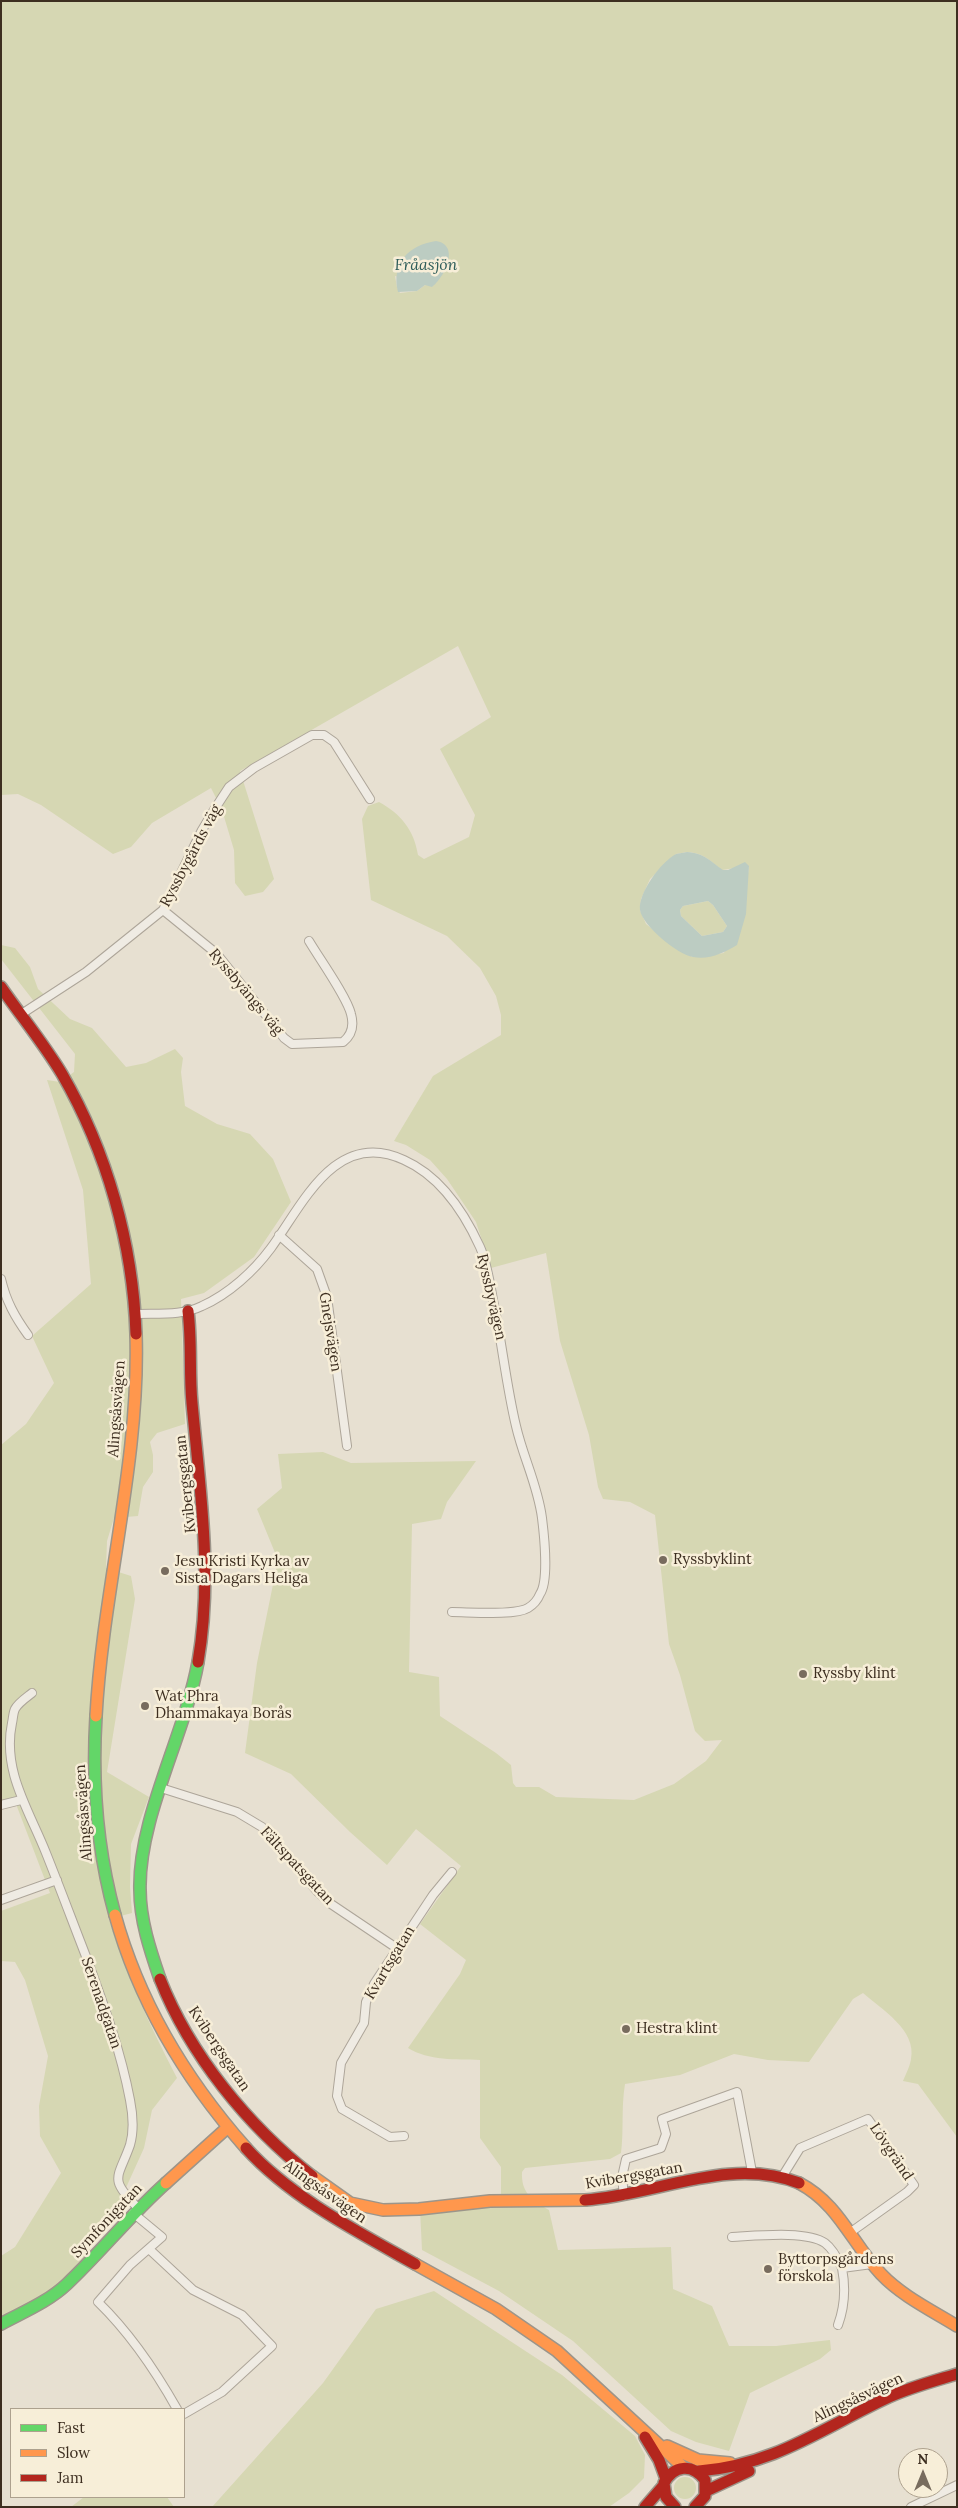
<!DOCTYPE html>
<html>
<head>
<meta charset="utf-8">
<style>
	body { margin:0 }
	#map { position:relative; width:958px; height:2508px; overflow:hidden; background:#e7e0d1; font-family:Lora,serif }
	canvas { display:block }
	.frame { position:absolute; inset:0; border:2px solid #3d2e20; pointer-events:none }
	.legend { position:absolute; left:10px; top:2408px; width:175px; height:90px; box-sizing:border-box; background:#f7eed8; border:1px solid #ada18e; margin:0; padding:6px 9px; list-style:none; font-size:15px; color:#3d2e20 }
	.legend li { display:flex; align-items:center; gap:10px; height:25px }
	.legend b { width:25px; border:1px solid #ada18e }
	.north { position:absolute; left:898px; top:2448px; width:50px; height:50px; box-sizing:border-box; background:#f7eed8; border:1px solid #ada18e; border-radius:50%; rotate:0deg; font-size:14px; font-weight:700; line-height:20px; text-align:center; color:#3d2e20 }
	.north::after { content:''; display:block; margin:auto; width:18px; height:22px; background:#786c5e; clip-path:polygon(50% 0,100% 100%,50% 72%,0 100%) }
</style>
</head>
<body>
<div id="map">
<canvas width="958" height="2508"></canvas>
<div class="frame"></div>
<ul class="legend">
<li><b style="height:6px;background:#63d668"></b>Fast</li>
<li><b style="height:6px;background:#ff974d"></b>Slow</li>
<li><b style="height:6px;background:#b3261e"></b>Jam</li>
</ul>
<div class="north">N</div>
</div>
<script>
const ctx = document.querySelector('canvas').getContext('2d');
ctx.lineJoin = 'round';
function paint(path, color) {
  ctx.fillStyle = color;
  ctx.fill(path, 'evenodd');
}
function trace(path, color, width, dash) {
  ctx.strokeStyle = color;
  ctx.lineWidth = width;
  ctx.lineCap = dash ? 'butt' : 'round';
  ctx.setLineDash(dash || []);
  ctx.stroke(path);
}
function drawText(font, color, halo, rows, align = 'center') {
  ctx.font = font + ' Lora,serif';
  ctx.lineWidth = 5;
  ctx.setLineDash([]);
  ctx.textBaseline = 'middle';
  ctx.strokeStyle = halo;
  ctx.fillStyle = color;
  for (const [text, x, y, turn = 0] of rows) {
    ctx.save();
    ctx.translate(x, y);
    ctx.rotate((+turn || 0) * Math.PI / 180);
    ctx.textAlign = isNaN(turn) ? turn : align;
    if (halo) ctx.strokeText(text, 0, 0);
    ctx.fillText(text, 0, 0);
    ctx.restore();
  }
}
const green = new Path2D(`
	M1,1h956v2136l-39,-53 -15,-3c3,-7 7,-15 8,-22 6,-29 -30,-50 -48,-66l-10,6 -44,63 -41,-2 -34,-6 -54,21 -55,9c-4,24 -1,46 -4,69l-11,6 -85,9 -3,4c-1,21 10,28 27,38l9,40 113,-3 2,42 39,17 17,40h47l54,-6 1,10 -11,9 -70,34 -21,58 -33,-9 -25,-11 -98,-90 -74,-50 -77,-41 -2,-41 81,-7v-35l-21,-29v-78c-24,-1 -51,1 -72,-12l52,-74 6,-14 -46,-36 41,-58 -45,-37 -29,36 -37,-33 -59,-58 -46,-21 12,-90 21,-103 -21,-51 25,-21 -4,-34 45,-2 28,11 125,-2 -29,41 -6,17 -29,5 -3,148 30,5 1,39 56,37 15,12 2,18 3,4h23l17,10 78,3 40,-16 32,-23 16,-21 -17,1 -10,-10 -15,-56 -11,-31 -14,-129 -25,-13 -27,-3 -5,-12 -9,-52 -29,-94 -14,-88 -55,15 -15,-46 -29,-43 -17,-19 -24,-15 -12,-4 39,-65 68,-41v-20l-5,-19 -16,-28 -33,-32 -76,-36 -9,-81 6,-13 11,-4c22,12 35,28 39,53l6,4 45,-22 6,-22 -35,-66 51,-32 -33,-71 -218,125 34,108 -11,13 -18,4 -10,-13 -1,-33 -12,-40 -11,-22 -59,35 -21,24 -18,7 -72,-49 -23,-11 -17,1zM395,276l37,11 -7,-2 -8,6 -17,2 -3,-6zM687,852c17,1 23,9 35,18l27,-4 -3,22 -22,65 -31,4 -11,-5 -36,-28 -6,-14 1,-11 9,-20 26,-25z
	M708,901l5,4 14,21 -4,6 -21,4 -21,-20 -1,-6 3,-4z
	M1,945l14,3 15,19 8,22 32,30 22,9 34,39 20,-4 29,-14 8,9 -2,14 4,34 32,18 33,10 23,25 18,43 -37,55 -50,36 -23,6 4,125 -28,9 -7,9 3,13v17l-10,15 -5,29 -24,2 -7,23 -1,27 25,8 4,23 -28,173 42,25 -18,47 -1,43 2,26 -23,6c17,56 41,107 68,159l-25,32 -8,38 -29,64 -39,57 -18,17 -29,19 -28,13v-62l14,-9 46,-74 -21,-37 -1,-30 9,-50 -23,-76 -10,-18 -14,-1v-50l49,-18 -34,-89 -15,4v-363l25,-21 28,-41 -22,-47 59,-52 -8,-94 -36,-110 13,2 14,-10 1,-18 -74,-95z
	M434,2291l128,84 73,61 10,19 -1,23 -15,15 -20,14h-397l111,-124 53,-74z
	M674 2488a11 11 0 1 1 22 0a11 11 0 1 1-22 0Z
	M84,2497h83l7,10h-103z`);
const water = new Path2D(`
	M436,241c25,4 8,37 -4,46l-7,-2 -8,6 -19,1c-7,-28 10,-47 38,-51z
	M687,852c17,1 23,9 36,18h5l17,-8 4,4 -3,48 -9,31c-13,8 -28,15 -44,12 -15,-2 -51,-32 -53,-47 -2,-17 21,-48 36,-56 3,-1 8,-1 11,-2zM708,901l5,4 14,21 -4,6 -21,4 -21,-20 -1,-6 3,-4z`);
const street = new Path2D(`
	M163,910l54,44 67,84 8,6 51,-2c9,-7 11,-17 8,-28 -4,-17 -32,-56 -42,-73
	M20,1015l66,-43 77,-62 39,-80 12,-20 15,-23 25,-19 58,-33h12l10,7 36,57
	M279,1235l38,34 10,28 20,149
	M1,1279c5,22 14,38 27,56
	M135,1314c22,-1 47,2 67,-8 27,-12 52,-35 69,-58 32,-44 65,-120 133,-88 36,16 60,52 76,87 7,16 10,36 13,53 9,42 13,84 23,126 7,31 22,60 26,92 2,16 7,63 -2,76 -2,5 -7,11 -12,14 -13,8 -59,4 -76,4
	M32,1693c-5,4 -14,10 -17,16 -2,4 -2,10 -3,14 -10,48 17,87 34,130 14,35 27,70 41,106 17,46 34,93 43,141 3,15 4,31 0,45 -12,34 -22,33 8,63
	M161,1788l76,24 25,15 55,64 14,13 67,45
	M1,1805l20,-5
	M1,1900l56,-20
	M404,2136l-14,1 -48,-28 -5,-13 4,-33 23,-40 2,-21 8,-18 59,-89 19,-23
	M782,2177l18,-29 68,-29 46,66 -7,7 -56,40
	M624,2196l-2,-19 4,-18 35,-11 5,-14 -4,-15 75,-27 15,80
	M133,2213l29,24 -32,28 -32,37c33,32 57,68 79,107
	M732,2237c22,-1 75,-7 93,6 8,6 13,16 17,25l30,-4
	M149,2249l44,41 49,25 30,31 -50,46 -38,22
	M838,2325c7,-19 8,-36 4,-57
	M911,2507l46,-22`);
const fast = new Path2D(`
	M96,1716c-4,66 1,134 19,199
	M160,1979c-10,-29 -20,-59 -20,-89 -2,-72 45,-155 58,-228
	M1,2324c22,-12 47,-22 66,-40 34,-32 63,-69 99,-101`);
const slow = new Path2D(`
	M96,1716c7,-128 44,-254 40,-382
	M115,1915c24,87 71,165 131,233
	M312,2176l38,27 33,7 36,-1 71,-8 95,-1
	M166,2183l61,-55
	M799,2183c40,21 52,59 82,91 21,22 50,36 76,52
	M415,2264l81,45 61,42 126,116
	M667,2446l31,14 32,3`);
const jam = new Path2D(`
	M1,987c20,29 43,57 61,87 45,78 71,170 74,260
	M188,1311c4,31 1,61 4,92 8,87 21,172 6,259
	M160,1979c30,76 88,147 152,197
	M246,2148c44,49 112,84 169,116
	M585,2200c71,-5 144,-44 214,-17
	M645,2437l14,23 7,19
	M699,2471c76,-6 123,-43 190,-74 22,-10 45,-16 68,-23
	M706,2491l43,-20
	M645,2507l19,-22
	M675,2507l-9,-10 -2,-14c10,-18 28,-20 41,-3v16l-10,11`);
const markers = [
	[663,1560,5,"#786c5e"],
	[165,1571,5,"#786c5e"],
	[803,1674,5,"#786c5e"],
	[145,1706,5,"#786c5e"],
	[626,2029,5,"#786c5e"],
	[768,2269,5,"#786c5e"]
];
const streetNames = [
	["Ryssbygårds väg",191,856,-62],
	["Ryssbyängs väg",246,992,50],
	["Ryssbyvägen",491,1297,77],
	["Gnejsvägen",330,1332,81],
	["Alingsåsvägen",117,1409,-86],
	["Kvibergsgatan",186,1484,-96],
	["Alingsåsvägen",84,1813,-94],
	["Fältspatsgatan",297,1866,47],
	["Kvartsgatan",390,1963,-59],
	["Serenadgatan",101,2003,71],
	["Kvibergsgatan",219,2049,56],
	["Lövgränd",891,2152,56],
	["Kvibergsgatan",634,2176,-10],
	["Alingsåsvägen",325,2192,35],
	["Symfonigatan",107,2221,-47],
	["Alingsåsvägen",858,2398,-25]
];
const poiNames = [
	["Ryssbyklint",673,1560],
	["Jesu Kristi Kyrka av",175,1562],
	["Sista Dagars Heliga",175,1579],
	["Ryssby klint",813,1674],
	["Wat Phra",155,1697],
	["Dhammakaya Borås",155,1714],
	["Hestra klint",636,2029],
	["Byttorpsgårdens",778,2260],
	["förskola",778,2277]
];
const waterNames = [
	["Fråasjön",426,265]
];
paint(green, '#d6d7b3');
paint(water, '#bcccc2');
trace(street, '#ada599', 10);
trace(fast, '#9c958a', 14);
trace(slow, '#9c958a', 14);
trace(jam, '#9c958a', 14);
trace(street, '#efebe3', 8);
trace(fast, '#63d668', 11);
trace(slow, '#ff974d', 11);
trace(jam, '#b3261e', 11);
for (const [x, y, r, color] of markers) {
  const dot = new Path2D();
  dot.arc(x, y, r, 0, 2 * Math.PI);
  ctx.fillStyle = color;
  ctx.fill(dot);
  trace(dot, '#f7eed8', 2);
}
drawText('15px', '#3d2e20', '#f7eed8', streetNames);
drawText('15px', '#3d2e20', '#f7eed8', poiNames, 'left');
drawText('italic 16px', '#2f5d5a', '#f7eed8', waterNames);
</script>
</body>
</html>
